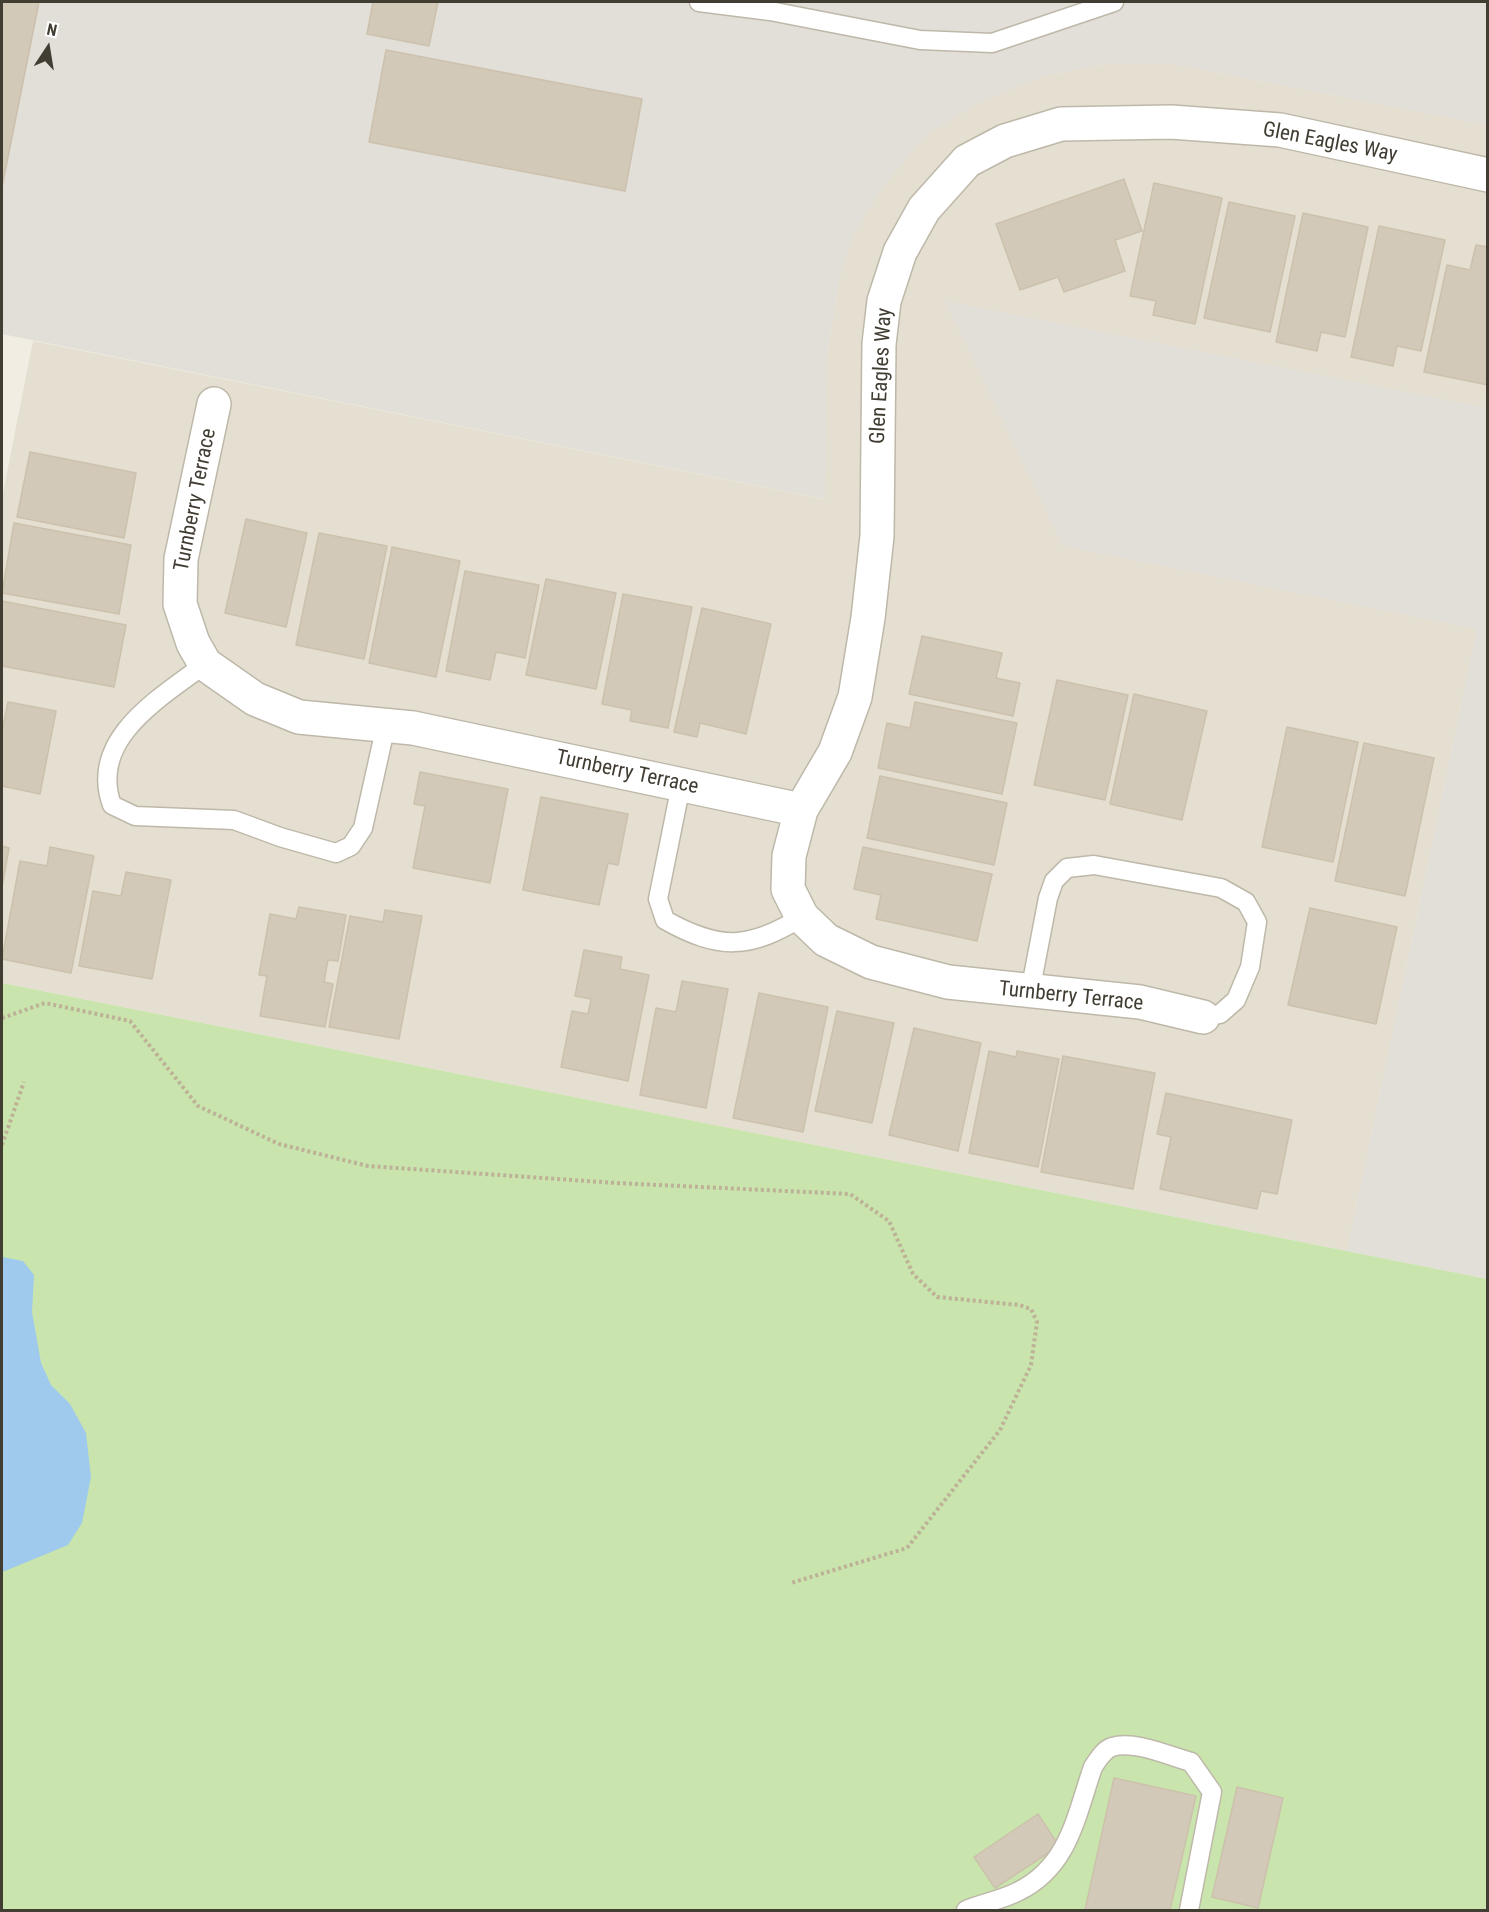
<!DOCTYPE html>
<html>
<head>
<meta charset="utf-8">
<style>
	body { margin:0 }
	#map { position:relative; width:1489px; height:1912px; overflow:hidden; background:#f1ede2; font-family:"Roboto Condensed",sans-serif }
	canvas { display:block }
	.frame { position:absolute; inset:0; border:3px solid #423d33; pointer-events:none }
	.north { position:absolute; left:18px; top:18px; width:60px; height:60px; -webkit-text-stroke:4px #fff; paint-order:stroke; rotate:12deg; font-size:16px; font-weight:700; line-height:24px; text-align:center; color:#423d33 }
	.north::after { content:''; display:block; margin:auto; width:21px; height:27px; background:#423d33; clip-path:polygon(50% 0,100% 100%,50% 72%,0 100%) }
</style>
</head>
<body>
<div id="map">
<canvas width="1489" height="1912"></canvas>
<div class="frame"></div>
<div class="north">N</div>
</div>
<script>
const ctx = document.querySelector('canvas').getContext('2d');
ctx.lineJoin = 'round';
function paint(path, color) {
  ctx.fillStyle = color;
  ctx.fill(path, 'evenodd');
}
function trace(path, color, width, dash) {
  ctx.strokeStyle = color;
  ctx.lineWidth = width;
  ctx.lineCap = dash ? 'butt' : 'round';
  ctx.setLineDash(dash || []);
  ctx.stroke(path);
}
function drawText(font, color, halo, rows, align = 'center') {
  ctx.font = font + ' "Roboto Condensed",sans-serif';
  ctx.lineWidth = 5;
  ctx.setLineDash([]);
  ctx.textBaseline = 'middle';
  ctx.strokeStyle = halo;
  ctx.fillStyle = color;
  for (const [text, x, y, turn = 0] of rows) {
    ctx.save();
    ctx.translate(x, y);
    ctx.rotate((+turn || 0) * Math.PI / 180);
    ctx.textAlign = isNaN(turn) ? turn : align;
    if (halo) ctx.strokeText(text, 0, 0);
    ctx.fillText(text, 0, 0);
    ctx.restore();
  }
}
const residential = new Path2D(`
	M1105,64h68l314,61v283l-541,-106 117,244 414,83 -130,622 -1345,-268v-485l31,-157 791,158 3,-143 12,-75 14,-46 30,-48 44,-53 51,-31 66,-27z`);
const industrial = new Path2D(`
	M2,2h1485v123l-314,-61h-68l-61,12 -66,27 -51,31 -44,53 -30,48 -14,46 -12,75 -2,143 -823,-165z
	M945,301l542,107v871l-140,-28 130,-622 -414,-83z`);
const green = new Path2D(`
	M2,983l1485,296v631h-1485z`);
const water = new Path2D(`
	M2,1257l21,4 11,14 -2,37 9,51 10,22 19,19 16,29 5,44 -9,46 -14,22 -63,26h-3z`);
const building = new Path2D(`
	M2,2h37l-37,185z
	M373,2h65l-9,44 -62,-12z
	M386,50l256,49 -17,92 -256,-49z
	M1124,179l18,52 -27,9 10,31 -61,21 -6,-15 -38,13 -24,-66z
	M1154,183l68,15 -27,126 -42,-9 3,-14 -26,-5z
	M1229,202l66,14 -25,116 -66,-14z
	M1303,213l65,14 -23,110 -24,-5 -4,19 -41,-9z
	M1379,226l66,14 -24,111 -24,-5 -4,20 -42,-9z
	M1476,245l12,2v138l-64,-13 23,-107 23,5z
	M30,452l106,21 -12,65 -107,-21z
	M246,519l61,14 -21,94 -61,-14z
	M14,523l117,22 -12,69 -117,-21z
	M319,533l68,13 -23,113 -68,-14z
	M392,547l68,14 -24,116 -67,-14z
	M465,571l74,14 -14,73 -29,-6 -6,28 -44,-9z
	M546,579l70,14 -20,96 -70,-14z
	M623,594l69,13 -24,121 -38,-7 2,-11 -30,-6z
	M2,601l124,24 -12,62 -112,-21z
	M702,608l69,16 -25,110 -46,-11 -3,14 -23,-5z
	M922,636l80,17 -6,25 24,5 -7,33 -104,-22z
	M1057,680l71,15 -23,105 -71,-15z
	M1134,694l73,17 -25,109 -72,-16z
	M8,702l48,9 -16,83 -38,-8v-54z
	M915,702l102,21 -15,71 -124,-26 9,-45 23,5z
	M1287,727l71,15 -25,120 -71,-15z
	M1364,743l70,15 -29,138 -70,-15z
	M420,772l88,17 -18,94 -77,-15 12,-62 -11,-2z
	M880,776l127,27 -13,62 -127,-27z
	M541,797l87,17 -10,51 -10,-2 -9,42 -76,-15z
	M2,846l7,2 -7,39z
	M50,847l44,9 -23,117 -69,-14 18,-98 27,5z
	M863,847l129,27 -15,67 -101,-22 5,-24 -27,-6z
	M126,872l45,8 -19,99 -73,-13 14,-75 28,5z
	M299,907l47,8 -8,46 -10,-1 -4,22 9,2 -8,43 -65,-11 7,-40 -8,-1 11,-61 26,5z
	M1310,908l87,19 -21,97 -88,-19z
	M385,910l37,6 -23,123 -70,-12 21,-111 33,6z
	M584,950l38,7 -2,12 29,6 -21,106 -67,-14 11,-56 16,3 3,-15 -16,-3z
	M682,981l46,8 -22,119 -66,-13 16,-87 20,4z
	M759,993l69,14 -25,125 -70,-14z
	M837,1011l57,12 -22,100 -57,-12z
	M914,1028l67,15 -23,108 -69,-16z
	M989,1051l27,6 1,-6 42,8 -21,108 -69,-14z
	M1063,1056l92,17 -22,116 -92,-17z
	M1166,1093l126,27 -15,74 -16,-3 -4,18 -97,-20 11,-52 -14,-3z
	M1114,1778l82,18 -26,114h-85z
	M1237,1787l46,11 -25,110 -46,-11z
	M1038,1814l21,32 -64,42 -21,-31z`);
const path = new Path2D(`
	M2,1018l43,-15 85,18 68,85 81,38 89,22 248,17 234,11 39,27 24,53 24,23 82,8 12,4 6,13 -6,43 -31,65 -93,118 -116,35
	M2,1145l22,-63`);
const service = new Path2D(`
	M699,2l71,9 150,29 72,3 122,-41
	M205,664c-45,34 -117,75 -93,141l23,11 99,4 46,17 56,16 15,-7 12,-18 23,-103
	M681,785l-23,114 7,21c55,31 85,29 137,-3
	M1030,992l18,-94 6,-17 13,-13 27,-3 127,23 25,14 11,20 -7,45 -14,33 -16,14 -17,3
	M966,1910c17,-7 36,-10 53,-19 50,-25 57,-75 74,-124 5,-7 10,-17 19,-20 23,-7 57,9 79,15l21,30 -23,118`);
const minor = new Path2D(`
	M214,404l-33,155 -1,45 13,39 12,21 50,35 44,18 114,11 388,82
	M1203,1017l-63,-15 -192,-20 -77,-20 -45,-22 -24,-23 -14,-28 1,-33 12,-46 34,-58 20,-55 13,-79 9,-82 2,-192 5,-43 16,-49 24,-43 43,-48 38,-20 56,-17 110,-2 109,8 208,45`);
const streetNames = [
	["Glen Eagles Way",1330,143,11],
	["Glen Eagles Way",882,376,-87],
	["Turnberry Terrace",196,500,-79],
	["Turnberry Terrace",627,773,12],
	["Turnberry Terrace",1071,997,6]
];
paint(residential, '#e4dfd1');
paint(industrial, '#e2ded8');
paint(green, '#c9e4ac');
paint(water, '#9fcaed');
paint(building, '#d2c9b8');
trace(building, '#ccc1ac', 1.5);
trace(service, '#beb8a9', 21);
trace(minor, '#beb8a9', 36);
trace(path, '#bdb197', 4, [3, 3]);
trace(service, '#fff', 18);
trace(minor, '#fff', 33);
drawText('21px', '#423d33', '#fff', streetNames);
</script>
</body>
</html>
